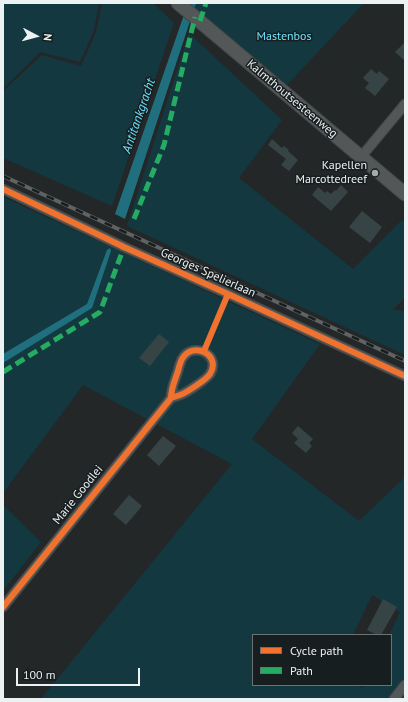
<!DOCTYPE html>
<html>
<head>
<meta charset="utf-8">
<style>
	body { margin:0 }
	#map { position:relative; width:408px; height:702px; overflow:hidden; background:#232728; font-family:"PT Sans",sans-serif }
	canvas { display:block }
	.frame { position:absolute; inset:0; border:4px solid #ecf1f2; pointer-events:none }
	.legend { position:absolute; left:252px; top:634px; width:140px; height:52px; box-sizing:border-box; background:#171e20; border:1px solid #6c7274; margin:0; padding:5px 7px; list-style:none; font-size:12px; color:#ecf1f2 }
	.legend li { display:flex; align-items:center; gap:8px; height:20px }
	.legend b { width:20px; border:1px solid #6c7274 }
	.north { position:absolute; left:16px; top:16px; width:40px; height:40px; -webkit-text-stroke:3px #171e20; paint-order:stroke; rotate:96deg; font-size:11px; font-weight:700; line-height:16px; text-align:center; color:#ecf1f2 }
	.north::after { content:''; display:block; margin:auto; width:14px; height:18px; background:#ecf1f2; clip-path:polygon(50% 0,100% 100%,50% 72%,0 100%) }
	.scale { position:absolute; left:16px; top:668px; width:124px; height:18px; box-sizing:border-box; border:2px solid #ecf1f2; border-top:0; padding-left:5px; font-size:12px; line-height:14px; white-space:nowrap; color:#ecf1f2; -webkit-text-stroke:3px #171e20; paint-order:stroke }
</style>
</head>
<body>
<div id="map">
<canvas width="408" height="702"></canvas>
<div class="frame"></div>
<ul class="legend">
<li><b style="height:5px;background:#ef722f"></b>Cycle path</li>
<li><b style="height:5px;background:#26ab63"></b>Path</li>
</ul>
<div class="north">N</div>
<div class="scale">100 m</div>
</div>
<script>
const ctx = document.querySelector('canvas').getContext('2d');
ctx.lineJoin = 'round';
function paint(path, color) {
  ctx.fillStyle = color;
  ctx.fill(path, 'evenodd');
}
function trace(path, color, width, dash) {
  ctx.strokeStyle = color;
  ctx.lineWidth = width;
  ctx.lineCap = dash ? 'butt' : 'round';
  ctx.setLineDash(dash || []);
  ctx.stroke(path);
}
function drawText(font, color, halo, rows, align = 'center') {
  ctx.font = font + ' "PT Sans",sans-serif';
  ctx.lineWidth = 3;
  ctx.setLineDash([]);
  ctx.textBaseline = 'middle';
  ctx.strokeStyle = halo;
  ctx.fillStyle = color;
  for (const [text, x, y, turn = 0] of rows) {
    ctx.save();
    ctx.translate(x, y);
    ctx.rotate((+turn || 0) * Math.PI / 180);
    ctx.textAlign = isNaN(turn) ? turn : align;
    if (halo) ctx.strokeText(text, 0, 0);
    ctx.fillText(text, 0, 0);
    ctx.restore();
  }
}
const green = new Path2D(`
	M3,3h96l-5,27 -14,32 -40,-10 -37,37z
	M102,3h51l21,20 -62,183 -109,-48v-67l39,-36 39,11 15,-34z
	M185,3h179l-77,82z
	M189,33l93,87 -43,58 114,91 49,-49 3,3v75l-12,11 12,2v44l-278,-129z
	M3,197l317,147 -68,95 107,82 46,-44v222h-364l191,-235 -149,-79 -80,108zM372,595l28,17 -11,23h2v50h-27l-2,3 -4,-3h-105v-50h100z
	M3,505l38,37 -38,49z`);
const water = new Path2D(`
	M188,3h8l-71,216 -10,-5z
	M110,248l1,3 -19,57 -89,55v-9l84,-50 20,-54z`);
const building = new Path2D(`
	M405,42v19l-10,-9z
	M371,69l6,5 2,-3 10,8 -14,17 -10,-8 4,-5 -6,-5z
	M272,139l10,9 2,-2 5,4 -1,1 10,9 -9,11 -8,-6 5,-6 -18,-14z
	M341,185l7,7 -17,19 -19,-16 6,-8 7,6 2,-2 4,3 4,-4 1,1z
	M362,211l20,16 -12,16 -21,-16z
	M159,334l10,8 -19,24 -11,-8z
	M298,426l15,13 -4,4 3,3 -6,7 -12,-10 4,-4 -6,-6z
	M163,436l13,10 -17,20 -12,-11z
	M129,495l13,11 -16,19 -13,-11z
	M383,599l14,8 -16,28h-4l-10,-5z`);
const minor = new Path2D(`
	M361,157l44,-53
	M3,189l67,32 54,26 104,47 177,82
	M3,607l168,-209c3,-1 6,-2 9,-3 6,-2 27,-16 30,-21 12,-19 -17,-34 -28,-15 -2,4 -3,8 -4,12 -3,9 -7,17 -7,27
	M394,699l11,-14`);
const secondary = new Path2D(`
	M178,3l227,191`);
const rail = new Path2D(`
	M3,176l402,185`);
const quiet = new Path2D(`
	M200,21l6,-18
	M134,219l30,-74 31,-128
	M3,372l97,-60 24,-65`);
const cycleway = new Path2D(`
	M3,189l67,32 54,26 104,47 177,82
	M204,351l24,-57
	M3,607l168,-209c3,-1 6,-2 9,-3 6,-2 27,-16 30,-21 12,-19 -17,-34 -28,-15 -2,4 -3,8 -4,12 -3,9 -7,17 -7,27`);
const markers = [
	[375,173,4,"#a6aaab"]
];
const parkNames = [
	["Mastenbos",284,37]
];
const streetNames = [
	["Kalmthoutsesteenweg",292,99,40],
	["Georges Spelierlaan",208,273,24],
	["Marie Goodlei",78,495,-51]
];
const poiNames = [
	["Kapellen",367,166],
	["Marcottedreef",367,180]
];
const waterNames = [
	["Antitankgracht",139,116,-71]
];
paint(green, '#133840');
paint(water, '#206f7e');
paint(building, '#374446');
trace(minor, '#424545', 11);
trace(secondary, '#424545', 15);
trace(minor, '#535758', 9);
trace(secondary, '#535758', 13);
trace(rail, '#606364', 4);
trace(rail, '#171e20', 2.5, [8]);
trace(quiet, '#26ab63', 5, [10, 5]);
trace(cycleway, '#ef722f', 6);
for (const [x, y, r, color] of markers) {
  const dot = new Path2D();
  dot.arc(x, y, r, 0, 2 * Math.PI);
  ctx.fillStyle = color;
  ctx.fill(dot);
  trace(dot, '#171e20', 1.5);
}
drawText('12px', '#6be1fb', '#171e20', parkNames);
drawText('12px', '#ecf1f2', '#171e20', streetNames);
drawText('12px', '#ecf1f2', '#171e20', poiNames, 'right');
drawText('italic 13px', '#6be1fa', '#171e20', waterNames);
</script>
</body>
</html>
